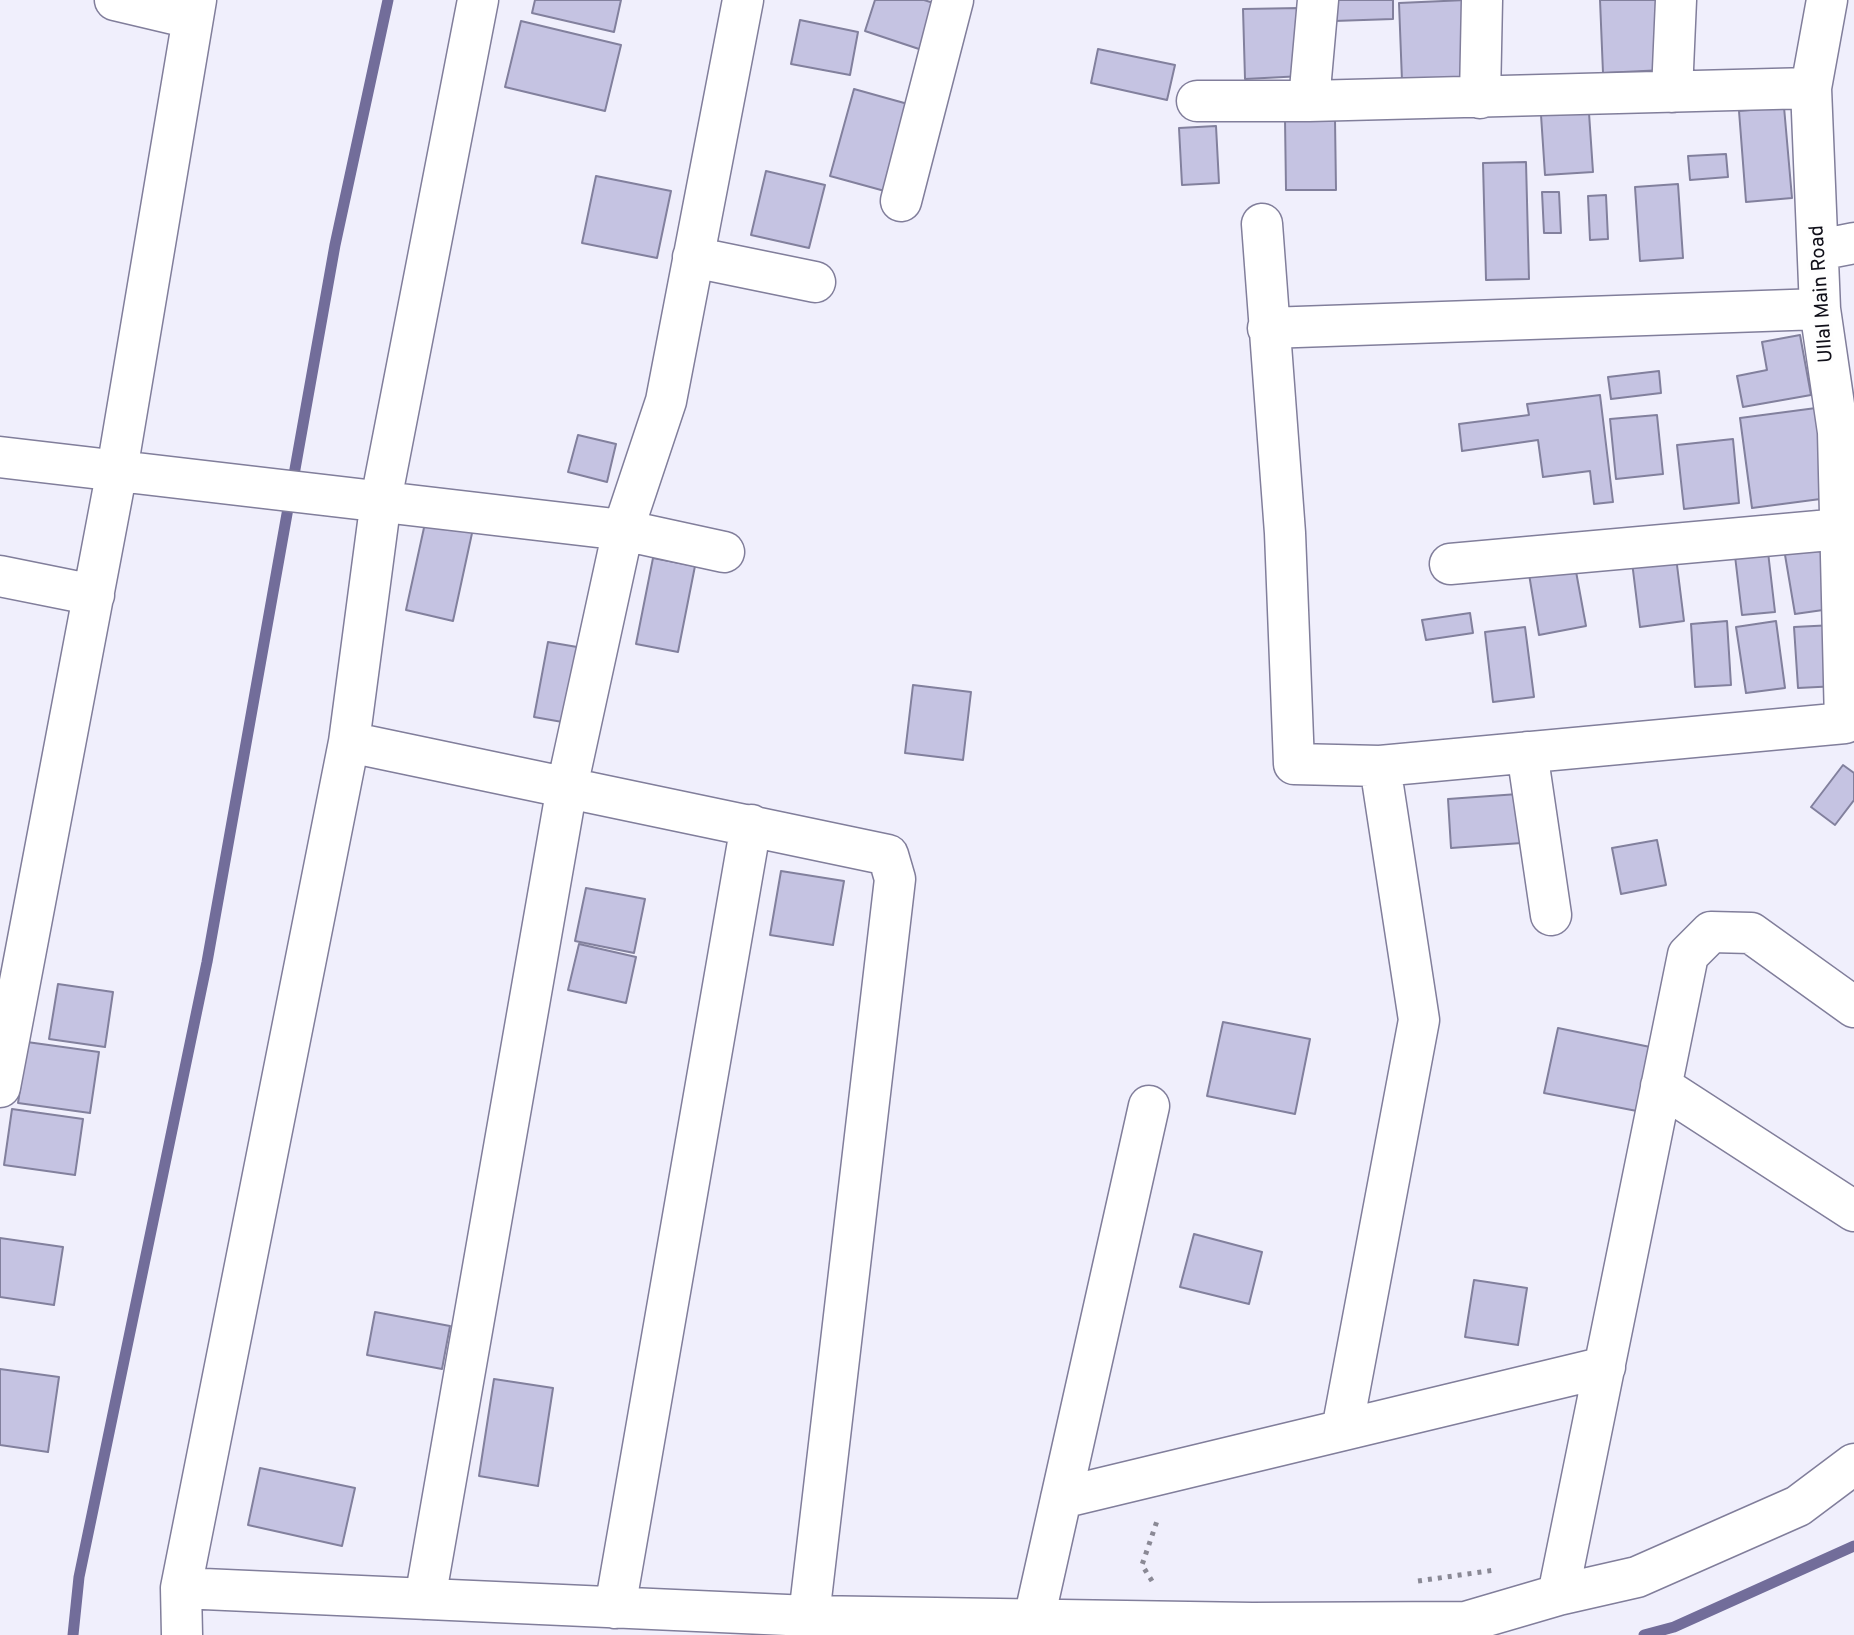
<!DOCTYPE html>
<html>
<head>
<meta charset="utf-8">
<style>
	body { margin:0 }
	canvas { display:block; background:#f0effc }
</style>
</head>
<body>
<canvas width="1854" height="1635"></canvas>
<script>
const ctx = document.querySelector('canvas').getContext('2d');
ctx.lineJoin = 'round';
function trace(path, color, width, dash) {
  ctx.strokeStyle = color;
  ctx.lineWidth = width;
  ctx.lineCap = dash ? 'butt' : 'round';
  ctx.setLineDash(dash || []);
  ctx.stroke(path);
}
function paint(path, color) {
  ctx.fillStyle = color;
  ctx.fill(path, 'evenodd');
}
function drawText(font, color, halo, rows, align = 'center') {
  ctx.font = font + ' Overpass,sans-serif';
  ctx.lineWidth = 7;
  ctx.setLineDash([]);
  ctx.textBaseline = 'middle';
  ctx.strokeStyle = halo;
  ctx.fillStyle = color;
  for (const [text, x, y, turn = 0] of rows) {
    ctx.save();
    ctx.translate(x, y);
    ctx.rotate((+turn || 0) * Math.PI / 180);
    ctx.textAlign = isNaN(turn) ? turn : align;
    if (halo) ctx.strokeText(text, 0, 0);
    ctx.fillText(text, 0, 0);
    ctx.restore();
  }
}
const stream = new Path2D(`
	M73,1635l6,-58 128,-615 128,-717 53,-245
	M1644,1635l30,-8 180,-81`);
const building = new Path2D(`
	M535,0h86l-7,32 -82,-19z
	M875,0h49l16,5 -15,46 -60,-20z
	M1334,0h59v19l-59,2z
	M1466,0l4,78 -68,3 -3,-78z
	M1600,0h61l3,70 -61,3z
	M1300,8l3,68 -58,3 -2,-70z
	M800,20l58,12 -8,43 -59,-11z
	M521,21l100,24 -16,66 -100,-24z
	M1098,49l77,16 -8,35 -76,-17z
	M854,89l61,17 -23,87 -62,-17z
	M1784,107l8,91 -46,4 -7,-91z
	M1589,113l4,59 -48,3 -4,-60z
	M1285,119h50l1,71h-50z
	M1216,126l3,57 -37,2 -3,-57z
	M1726,154l2,23 -38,3 -2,-24z
	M1526,162l3,117 -43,1 -3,-117z
	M766,171l59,14 -16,63 -58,-13z
	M596,176l75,15 -14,67 -75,-15z
	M1678,184l5,74 -43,3 -5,-74z
	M1542,192h17l2,41h-17z
	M1606,195l2,44 -18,1 -2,-44z
	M1800,335l11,60 -68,12 -6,-31 30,-6 -5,-28z
	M1659,371l2,22 -50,6 -3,-22z
	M1600,395l13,107 -19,2 -4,-33 -47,6 -5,-37 -76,11 -3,-27 70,-9 -2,-11z
	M1816,408l12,90 -76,10 -12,-90z
	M1657,415l6,59 -47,5 -6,-60z
	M578,435l38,9 -9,38 -39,-10z
	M1733,439l6,64 -55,6 -7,-64z
	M427,514l47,10 -21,97 -47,-11z
	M1827,543l10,65 -42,6 -11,-65z
	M1768,552l7,60 -33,3 -7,-59z
	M1676,557l8,64 -44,6 -8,-65z
	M653,558l42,8 -17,86 -42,-8z
	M1575,566l11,60 -47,9 -10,-61z
	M1470,613l3,20 -47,7 -4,-20z
	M1727,621l4,64 -36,2 -4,-63z
	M1776,621l9,67 -39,5 -10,-66z
	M1834,625l4,61 -40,2 -4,-61z
	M1525,627l9,70 -41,5 -8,-70z
	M548,642l35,6 -15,75 -34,-6z
	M913,685l58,7 -8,68 -58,-7z
	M1843,765l11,8v27l-19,25 -24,-18z
	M1518,794l4,49 -71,5 -3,-49z
	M1657,840l9,45 -45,9 -9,-46z
	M781,871l63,10 -11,64 -63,-10z
	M586,888l59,11 -11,54 -59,-12z
	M579,944l57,13 -10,46 -58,-13z
	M58,984l55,8 -8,55 -56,-8z
	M1223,1022l87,17 -15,75 -88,-18z
	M1558,1028l97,20 -13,64 -98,-19z
	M27,1042l72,10 -9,61 -72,-10z
	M12,1109l71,10 -8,56 -71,-10z
	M1194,1234l68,18 -13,52 -69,-17z
	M0,1238l63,9 -9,58 -54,-8z
	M1474,1280l53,8 -9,57 -53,-8z
	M375,1312l75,14 -8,43 -75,-14z
	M0,1369l59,8 -11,75 -48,-7z
	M494,1379l59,9 -15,98 -59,-10z
	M260,1468l95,20 -13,58 -94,-21z`);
const path = new Path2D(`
	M1152,1581l-10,-16 15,-44
	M1418,1581l77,-11`);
const minor = new Path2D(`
	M115,0l76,18
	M1318,0l-9,101 502,-13
	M1827,0l-16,88 9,221 18,123 7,291
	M1672,92l4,-92
	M1480,98l2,-98
	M1197,101h112
	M901,201l52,-201
	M1262,224l23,309 9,231 86,2 465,-43
	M1819,250l35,-7
	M693,257l122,25
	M1268,328l552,-19
	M0,457l623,73 43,-129 77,-401
	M1450,564l391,-35
	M0,576l94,19
	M349,742l539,113 7,24 -86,737 1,19
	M1527,752l24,163
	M1661,1086l193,125
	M0,1087l117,-617 79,-470
	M1342,1430l77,-410 -39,-254
	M1061,1498l544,-131
	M181,1588l628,28 443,7 214,-1 92,-27 79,-18 161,-71 56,-42
	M1558,1595l130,-640 23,-23 40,1 103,74
	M425,1599l142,-812 56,-257 101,22
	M615,1608l136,-783
	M1034,1619l115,-513
	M182,1635l-1,-47 168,-846 32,-242 97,-500`);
const streetNames = [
	["Ullal Main Road",1823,294,-94]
];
trace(stream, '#726d9a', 11);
paint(building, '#c5c3e2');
trace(building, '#82809d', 2);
trace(minor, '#817e9b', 43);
trace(path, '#8a8995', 5, [4, 6]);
trace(minor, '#fff', 40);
drawText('20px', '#100f19', '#fefefe', streetNames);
</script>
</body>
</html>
